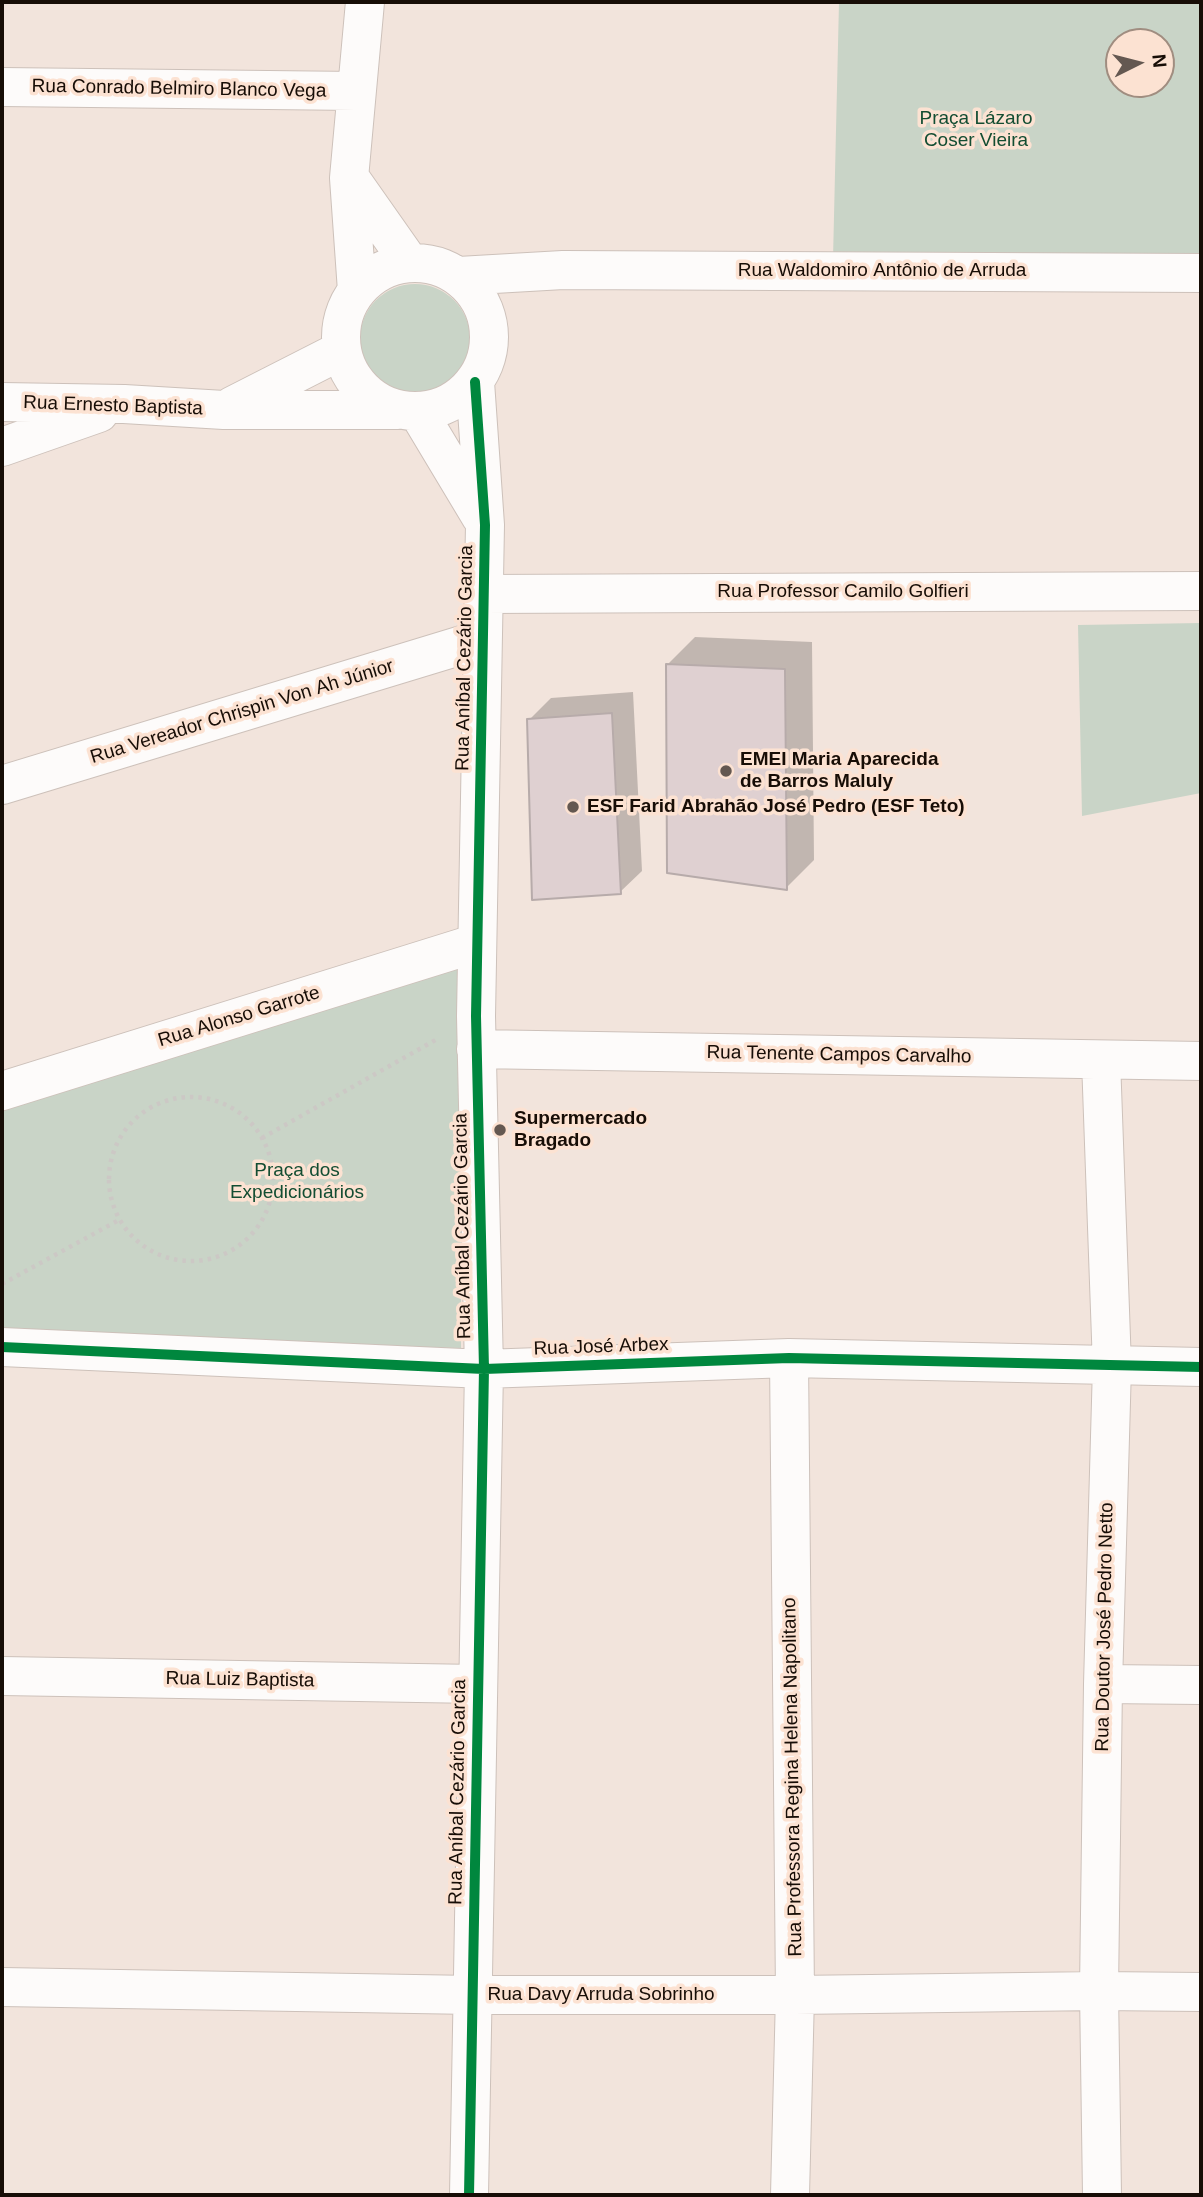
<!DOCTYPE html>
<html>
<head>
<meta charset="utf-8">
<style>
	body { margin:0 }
	#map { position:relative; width:1203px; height:2197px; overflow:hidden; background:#f2e4dc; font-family:Arial,sans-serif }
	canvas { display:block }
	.frame { position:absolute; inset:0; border:4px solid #170d06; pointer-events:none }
	.north { position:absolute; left:1105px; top:28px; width:70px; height:70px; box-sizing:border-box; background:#fce2d2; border:2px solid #a08d80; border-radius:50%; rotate:84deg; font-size:19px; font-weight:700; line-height:28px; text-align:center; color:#170d06 }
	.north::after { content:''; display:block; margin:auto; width:24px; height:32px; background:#645851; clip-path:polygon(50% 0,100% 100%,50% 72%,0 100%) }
</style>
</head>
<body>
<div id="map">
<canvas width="1203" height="2197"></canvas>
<div class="frame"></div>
<div class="north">N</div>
</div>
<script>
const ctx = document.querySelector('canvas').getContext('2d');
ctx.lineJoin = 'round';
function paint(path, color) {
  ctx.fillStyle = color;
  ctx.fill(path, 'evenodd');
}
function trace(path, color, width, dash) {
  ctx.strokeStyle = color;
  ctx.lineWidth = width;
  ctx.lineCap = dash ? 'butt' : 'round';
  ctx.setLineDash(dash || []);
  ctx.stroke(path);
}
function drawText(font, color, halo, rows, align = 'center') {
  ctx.font = font + ' Arial,sans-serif';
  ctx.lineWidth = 7;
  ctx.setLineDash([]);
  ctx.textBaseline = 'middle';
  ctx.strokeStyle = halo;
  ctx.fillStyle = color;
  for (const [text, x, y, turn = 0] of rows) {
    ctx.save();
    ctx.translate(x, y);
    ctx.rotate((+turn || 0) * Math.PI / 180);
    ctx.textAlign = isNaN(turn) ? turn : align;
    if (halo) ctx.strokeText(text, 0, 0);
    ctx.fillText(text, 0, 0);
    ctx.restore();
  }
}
const green = new Path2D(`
	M839,2h362v256l-368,1zM1119,42h42v42h-42z
	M360 339a55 55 0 1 1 110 0a55 55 0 1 1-110 0Z
	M1201,623v170l-119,23 -4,-191z
	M461,957v391l-459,-7v-235z`);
const shadow = new Path2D(`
	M695,637l117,5 2,218 -28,28 -118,-224z
	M633,692l9,179 -22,21 -91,-172 22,-22z`);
const building = new Path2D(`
	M666,664l119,5 2,221 -120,-17z
	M612,713l9,181 -89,6 -5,-181z`);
const path = new Path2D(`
	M109 1179a82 82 0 1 1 164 0a82 82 0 1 1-164 0Z
	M262,1138l177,-100
	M2,1284l117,-64`);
const minor = new Path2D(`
	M2,87l354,4
	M350,178l59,84
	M341 337a74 74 0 1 1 148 0a74 74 0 1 1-148 0Z
	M459,276l104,-6 638,3
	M357,291l-8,-113 16,-176
	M2,402l122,2 100,6h174
	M232,406l110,-56
	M418,412l63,105
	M2,447l97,-34
	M484,594l717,-3
	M2,785l480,-146
	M476,1049l725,12
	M1101,1060l11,306 -9,318 -4,307 3,204
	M2,1091l475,-148
	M2,1347l482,22 305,-11 412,9
	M789,1358l6,637 -5,200
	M2,1676l475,8
	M1103,1684l98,1
	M2,1987l471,8h322l304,-4 102,1
	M469,2195l15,-826 -8,-353 9,-491 -10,-143`);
const cycleway = new Path2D(`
	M2,1347l482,22 305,-11 412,9
	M469,2195l15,-826 -8,-353 9,-491 -10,-143`);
const markers = [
	[726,771,7,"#645851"],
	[573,807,7,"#645851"],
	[500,1130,7,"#645851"]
];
const streetNames = [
	["Rua Conrado Belmiro Blanco Vega",179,89,1],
	["Rua Waldomiro Antônio de Arruda",882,271],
	["Rua Ernesto Baptista",113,406,2],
	["Rua Professor Camilo Golfieri",843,592],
	["Rua Aníbal Cezário Garcia",465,658,-89],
	["Rua Vereador Chrispin Von Ah Júnior",242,712,-17],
	["Rua Alonso Garrote",239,1017,-17],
	["Rua Tenente Campos Carvalho",839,1055,1],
	["Rua Aníbal Cezário Garcia",463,1226,-91],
	["Rua José Arbex",601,1347,-2],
	["Rua Doutor José Pedro Netto",1105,1627,-89],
	["Rua Luiz Baptista",240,1680,1],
	["Rua Professora Regina Helena Napolitano",793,1777,-91],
	["Rua Aníbal Cezário Garcia",458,1792,-89],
	["Rua Davy Arruda Sobrinho",601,1995]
];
const parkNames = [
	["Praça Lázaro",976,119],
	["Coser Vieira",976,141],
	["Praça dos",297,1171],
	["Expedicionários",297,1193]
];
const poiNames = [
	["EMEI Maria Aparecida",740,760],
	["de Barros Maluly",740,782],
	["ESF Farid Abrahão José Pedro (ESF Teto)",587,807],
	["Supermercado",514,1119],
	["Bragado",514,1141]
];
paint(green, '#c9d4c7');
paint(shadow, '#0003');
paint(building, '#dfd0d1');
trace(building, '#b7abaa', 2);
trace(minor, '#cdc1ba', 40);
trace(path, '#ccc8c5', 4.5, [3.5, 5]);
trace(minor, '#fdfbfa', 38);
trace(cycleway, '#00873e', 10);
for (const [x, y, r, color] of markers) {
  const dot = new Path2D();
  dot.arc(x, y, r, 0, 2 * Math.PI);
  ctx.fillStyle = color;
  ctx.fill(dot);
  trace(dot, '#fce2d2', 2.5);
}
drawText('19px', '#170d06', '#fce2d2', streetNames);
drawText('19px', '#134d32', '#fce2d2', parkNames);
drawText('bold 19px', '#170d06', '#fce2d2', poiNames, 'left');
</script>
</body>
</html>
